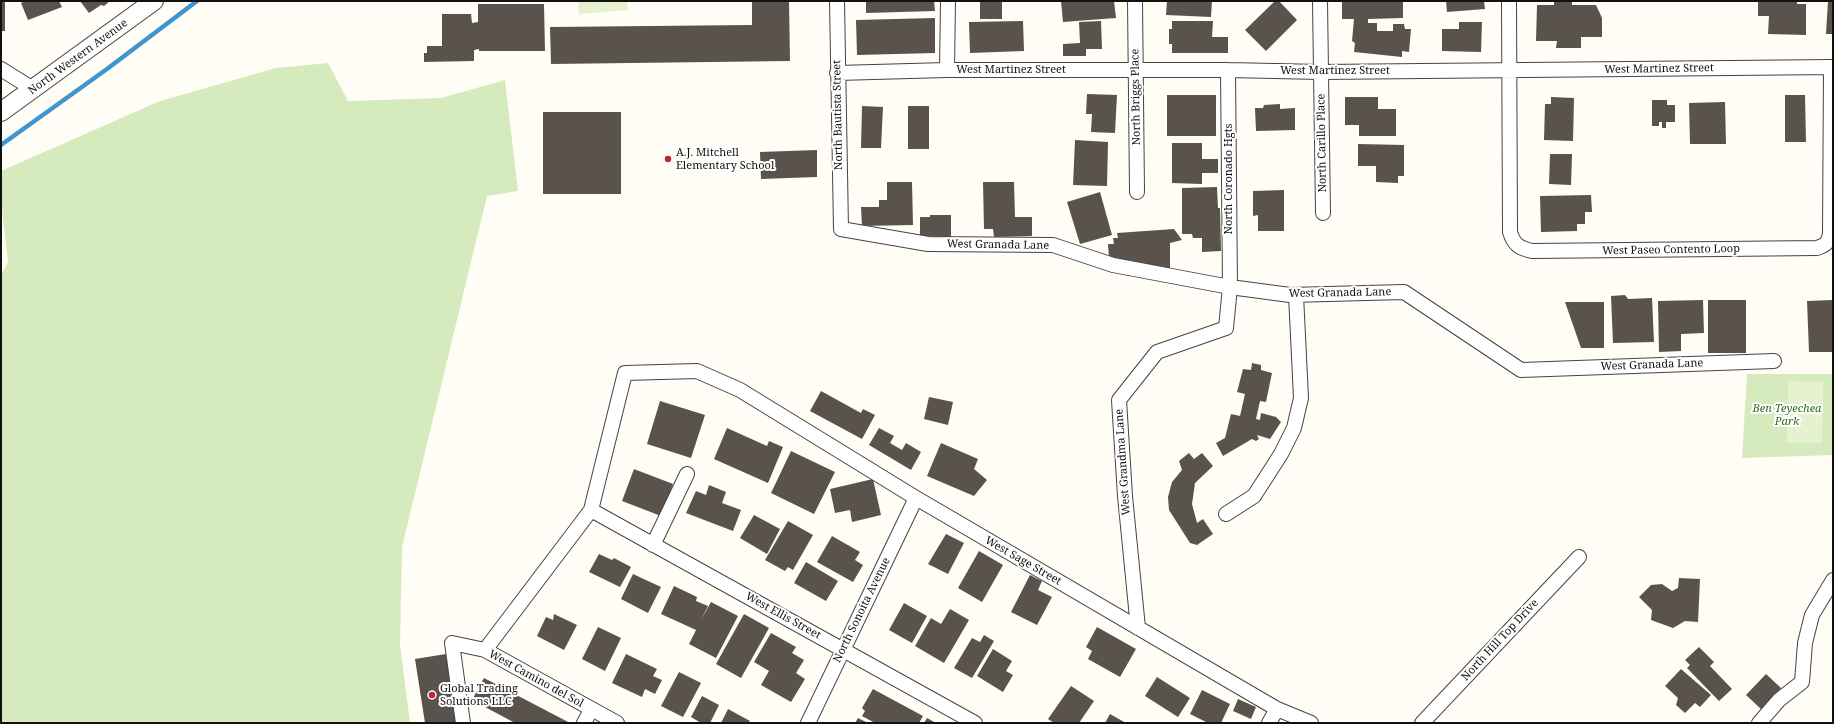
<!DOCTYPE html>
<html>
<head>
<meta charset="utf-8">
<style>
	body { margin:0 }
	#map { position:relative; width:1834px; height:724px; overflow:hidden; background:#fffdf5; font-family:"Noto Serif",serif }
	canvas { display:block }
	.frame { position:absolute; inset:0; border:2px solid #111; pointer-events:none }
</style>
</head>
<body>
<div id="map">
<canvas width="1834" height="724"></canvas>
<div class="frame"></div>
</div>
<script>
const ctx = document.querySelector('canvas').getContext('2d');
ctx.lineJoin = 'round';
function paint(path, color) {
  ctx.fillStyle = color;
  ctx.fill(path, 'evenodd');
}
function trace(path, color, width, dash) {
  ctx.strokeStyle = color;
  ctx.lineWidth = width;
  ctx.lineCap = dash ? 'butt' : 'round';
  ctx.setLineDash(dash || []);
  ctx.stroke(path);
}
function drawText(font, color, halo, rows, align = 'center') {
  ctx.font = font + ' "Noto Serif",serif';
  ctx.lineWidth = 4;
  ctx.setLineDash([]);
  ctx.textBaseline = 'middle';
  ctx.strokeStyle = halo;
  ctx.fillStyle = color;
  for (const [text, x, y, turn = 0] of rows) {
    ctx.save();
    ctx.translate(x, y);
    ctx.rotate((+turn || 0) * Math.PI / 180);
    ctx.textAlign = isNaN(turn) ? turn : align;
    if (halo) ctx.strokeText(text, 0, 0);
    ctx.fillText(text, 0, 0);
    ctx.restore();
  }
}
const green = new Path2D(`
	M328,63l20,38 93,-3 64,-18 13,111 -31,5 -85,351 -2,97 10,79h-409v-448l7,-13 -7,-60v-31l159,-70 116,-33z
	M1747,374h86v81l-91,3z`);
const pitch = new Path2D(`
	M578,1h49l1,9 -49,4z
	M1788,381l35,1 -1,61h-35z`);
const stream = new Path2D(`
	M1,145l106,-76 90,-68`);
const building = new Path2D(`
	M25,1h34l3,6 -34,13 -7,-17z
	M80,1h30l-6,5 -3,-1 -12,8z
	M752,1h37l1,60 -239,3 -1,-37 202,-2z
	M866,1h68l1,10 -69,2z
	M980,1h22v18h-22z
	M1061,1h53l2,17 -53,4z
	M1167,1h45l-1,16 -45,-2z
	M1275,1h4l18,19 -31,31 -21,-21z
	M1342,1h61v17l-35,1v4h9v8h16v-7h11l1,5h6l-2,23 -7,-1v6l-48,-5 1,-9 -3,-2 2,-22h-12z
	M1446,1h38l1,8 -38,3z
	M1554,1h18v4h24l6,13v19h-21v11h-25l1,-7h-21l1,-36h17z
	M1758,1h39v3h9v31l-38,-1 1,-18h-11z
	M1828,1h5v33h-7z
	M1,2h4v29h-4z
	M478,4h66l1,47h-66v-2l-5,1v11l-50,1v-9h3v-7h15v-32h29l1,9 6,-1z
	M935,18v35l-78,2 -1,-35z
	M1023,21l1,30 -54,2 -1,-31z
	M1101,21l1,28h-16v7h-23v-12l17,-1 -1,-21z
	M1172,21h41l-1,16h16v16h-56v-9h-3v-15h3z
	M1459,22h23l-1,30 -39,-1v-22h17z
	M1087,94l30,1 -2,38 -24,-1 1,-18h-6z
	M1167,95h49v41h-49z
	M1785,95h20l1,47h-21z
	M1345,97h33v12h18v27h-37v-11h-14z
	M1551,97l23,1 -1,43 -29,-1 1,-36h6z
	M1652,100h15v5h8v17h-9v6h-4v-6h-3v4h-7z
	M1725,102l1,42h-36l-1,-41z
	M1280,104v5l15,-1v22l-39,1 -1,-23h8l1,-3z
	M862,106l21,1 -2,41h-20z
	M908,106h21v43h-21z
	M543,112h78v82h-78z
	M1075,140l33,2 -1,44 -34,-1z
	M1172,143h30v16h16v14h-16v11l-30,-1z
	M1358,144l46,1v31h-6v7l-22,-1v-16h-18z
	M817,150v27l-56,2 -1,-27z
	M1550,154h22l-1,31 -22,-1z
	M887,182h25l1,43 -51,1 -1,-19h18v-7h8z
	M983,182h31l1,35h17v19l-38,1 -1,-8h-9z
	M1217,187l1,21h2l1,43 -19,1v-14h-9l-1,-4h-10v-46z
	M1284,190v41h-26v-16l-5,1v-25z
	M1100,192l12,43 -32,9 -13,-42z
	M1591,195l1,17h-7v12h-8v7l-36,1 -1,-36z
	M930,215h21v22l-31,-1v-19h10z
	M1174,229l8,11 -12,3v26l-61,-11 -1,-14h6l-1,-6h5l-1,-5z
	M1625,295l3,4 24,-1 2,44 -41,1 -2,-47z
	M1703,300l1,33 -23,1v17l-22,1 -1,-51z
	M1708,300h38v53h-38z
	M1833,300v52h-24l-2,-51z
	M1565,302h39v46h-23z
	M1252,363l9,2v5l11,3 -6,29 -6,-1 -4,18 4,1 1,-7 15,4 5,5 -11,17 -13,-4 2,4 -3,2 -4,-2 -29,17 -7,-13 9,-5 6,-24 9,2 5,-22 -8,-2 6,-23 8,1z
	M821,391l40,22 2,-4 12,6 -13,24 -52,-28z
	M929,397l24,5 -5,23 -24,-6z
	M660,401l45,14 -14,43 -44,-14z
	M727,428l40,18 2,-5 14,6 -15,36 -54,-24z
	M879,428l15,8 -4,7 12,7 4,-7 15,9 -10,18 -42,-25z
	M941,443l37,16 -4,10 13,11 -13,16 -47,-20z
	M791,451l44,21 -21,42 -43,-21z
	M1189,453l5,6 8,-6 11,13 -18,17 -3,21 5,19 6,-4 10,15 -16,11 -7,-2 -21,-33 -1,-13 4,-15 10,-12 -3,-9z
	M634,469l39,15 -12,32 -39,-15z
	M873,479l8,36 -29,7 -2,-12 -15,3 -5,-24z
	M709,485l17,7 -4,11 19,7 -8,21 -47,-18 10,-22 10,4z
	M754,515l26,14 -13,25 -27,-16z
	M788,521l25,14 -20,35 -5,-3 -3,4 -20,-11z
	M946,534l18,9 -16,31 -20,-10z
	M832,536l28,16 -5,8 8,5 -10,17 -36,-20z
	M979,551l24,14 -21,37 -24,-14z
	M599,554l13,6 2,-2 17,9 -11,20 -31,-15z
	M806,562l32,19 -12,20 -32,-18z
	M633,574l28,13 -13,26 -27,-14z
	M1030,575l12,6 -4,9 14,7 -15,28 -26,-13z
	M1679,578l21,1 -2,43 -13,-1 -12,7 -22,-8 1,-10 -13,-13 12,-12 11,-1 10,7 6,-3z
	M674,586l23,11 -1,4 12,5 -7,14 10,-18 27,14 -22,42 -27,-14 7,-14 -35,-16z
	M904,603l23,13 -15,27 -23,-13z
	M950,609l19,11 -25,43 -29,-17 16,-28 10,6z
	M554,614l23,11 -13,25 -27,-14 9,-19 7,3z
	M744,614l25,14 -28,50 -25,-14z
	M598,627l23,11 -16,33 -23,-12z
	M1097,627l39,22 -16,28 -32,-18 4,-8 -6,-4z
	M771,633l25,14 -4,6 12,7 -8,13 9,6 -14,23 -30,-17 8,-14 -15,-9z
	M984,635l10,6 -22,37 -18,-10 18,-30 8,4z
	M1699,647l15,15 -4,4 22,23 -13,12 -32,-33 3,-3 -5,-5z
	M993,649l19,12 -6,10 7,4 -10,17 -26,-16z
	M446,654l10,69h-31l-10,-64z
	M626,654l31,15 -4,7 9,4 -7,14 -10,-5 -3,8 -30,-14z
	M1681,669l30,26 -11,12 -5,-4 -10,10 -9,-8 2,-7 -13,-12z
	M679,672l22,11 -18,34 -22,-11z
	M1766,674l15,14 -20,21 -15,-14z
	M1157,677l33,21 -12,19 -33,-21z
	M484,678l86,45h-55l-43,-23z
	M1071,686l23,15 -15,22h-25l-6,-4z
	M873,689l50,27 -4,7h-44l-13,-7 3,-5 -3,-3z
	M1202,690l28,14 -9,19h-13l-18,-9z
	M702,696l17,9 -9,18h-9l-10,-6z
	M1238,699l18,8 -5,12 -18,-8z
	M728,709l22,12 -2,2h-27z
	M1110,714l16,9h-21z
	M858,718l10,5h-13z
	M927,718l9,5h-12z`);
const minor = new Path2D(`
	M837,1l4,228 87,15 125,1 60,20 117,22 60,8 114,-3 117,78 253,-9
	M1135,1l2,191
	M1320,1l3,212
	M1509,1l1,231c4,13 9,16 22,19l285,-3c9,-3 11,-5 13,-14l1,-167
	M1,69l32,20
	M947,70l1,-69
	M837,73l110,-3h281l93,2 512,-5
	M591,510l384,213
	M1226,514l28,-18 27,-42 13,-26 7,-30 -5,-103
	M653,545l34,-71
	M1138,628l-13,-132 -6,-96 38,-48 69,-24 4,-41 -2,-217
	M485,650l106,-140 34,-137 72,-2 43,19 176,108 361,211 34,14
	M463,723l-11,-80 33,7 132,73
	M584,723l7,-13
	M808,723l108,-225
	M1269,723l8,-14
	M1422,723l157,-166
	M1759,723l20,-23 23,-18 3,-39 7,-28 21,-35`);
const tertiary = new Path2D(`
	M1,112l153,-111`);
const markers = [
	[668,159,4,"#c4262e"],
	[432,695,4,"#c4262e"]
];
const streetNames = [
	["North Western Avenue",78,57,-36],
	["West Martinez Street",1659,69,-1],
	["West Martinez Street",1011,70],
	["West Martinez Street",1335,71],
	["North Briggs Place",1136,97,-91],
	["North Bautista Street",838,115,-91],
	["North Carillo Place",1322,143,-91],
	["North Coronado Hgts",1229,179,-90],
	["West Granada Lane",998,245,1],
	["West Paseo Contento Loop",1671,250,-1],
	["West Granada Lane",1340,293,-1],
	["West Granada Lane",1652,365,-2],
	["West Grandma Lane",1123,462,-94],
	["West Sage Street",1023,561,30],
	["North Sonoita Avenue",862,610,-64],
	["West Ellis Street",783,616,29],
	["North Hill Top Drive",1500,640,-47],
	["West Camino del Sol",536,679,29]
];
const poiNames = [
	["A.J. Mitchell",676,153],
	["Elementary School",676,166],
	["Global Trading",440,689],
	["Solutions LLC",440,702]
];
const parkNames = [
	["Ben Teyechea",1787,409],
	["Park",1787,422]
];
paint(green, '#d5ebbd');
paint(pitch, '#e6f2cf');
trace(stream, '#3f96cf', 4.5);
paint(building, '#5a524d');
trace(minor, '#444', 16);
trace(tertiary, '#444', 20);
trace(minor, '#fff', 14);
trace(tertiary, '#fff', 18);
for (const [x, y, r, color] of markers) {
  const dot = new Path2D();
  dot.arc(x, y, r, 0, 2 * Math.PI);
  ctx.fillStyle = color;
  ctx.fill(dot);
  trace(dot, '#fff', 1.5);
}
drawText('11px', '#111', '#fff', streetNames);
drawText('11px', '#111', '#fff', poiNames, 'left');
drawText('italic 11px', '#2f6b1f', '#fff', parkNames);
</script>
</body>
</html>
